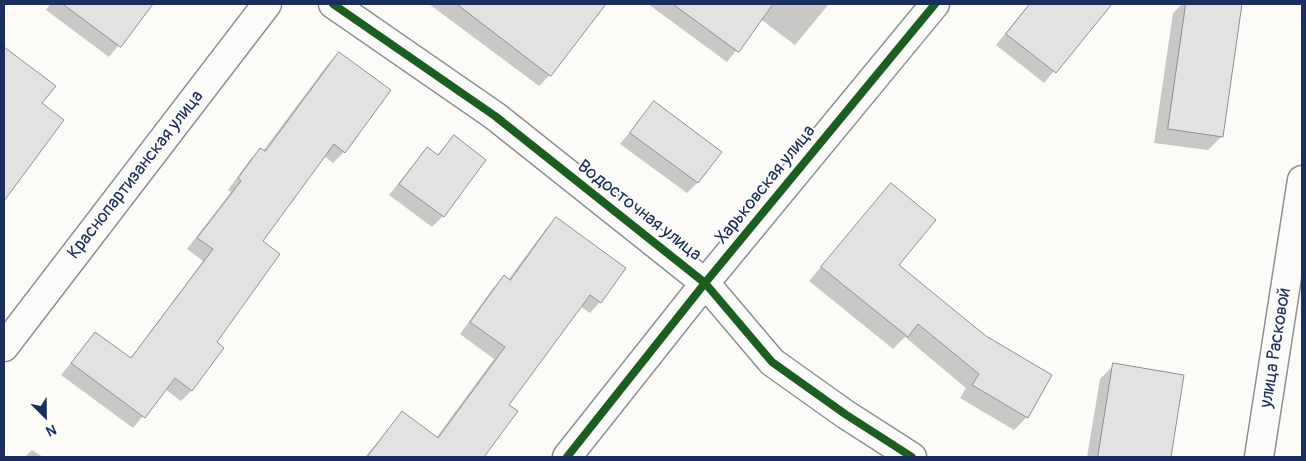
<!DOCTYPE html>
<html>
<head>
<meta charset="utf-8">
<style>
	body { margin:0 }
	#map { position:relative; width:1306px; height:461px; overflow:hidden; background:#fcfbf8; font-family:Pangolin,sans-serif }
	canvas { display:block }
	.frame { position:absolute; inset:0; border:5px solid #1b2f5e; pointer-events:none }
	.north { position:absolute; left:20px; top:391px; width:50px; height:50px; -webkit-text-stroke:4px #fdfcf7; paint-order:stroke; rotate:157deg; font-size:14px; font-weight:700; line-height:20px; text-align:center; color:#1b2f5e }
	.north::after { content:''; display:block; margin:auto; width:18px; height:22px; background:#1b2f5e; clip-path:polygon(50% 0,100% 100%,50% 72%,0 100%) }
</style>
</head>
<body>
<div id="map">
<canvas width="1306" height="461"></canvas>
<div class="frame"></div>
<div class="north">N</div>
</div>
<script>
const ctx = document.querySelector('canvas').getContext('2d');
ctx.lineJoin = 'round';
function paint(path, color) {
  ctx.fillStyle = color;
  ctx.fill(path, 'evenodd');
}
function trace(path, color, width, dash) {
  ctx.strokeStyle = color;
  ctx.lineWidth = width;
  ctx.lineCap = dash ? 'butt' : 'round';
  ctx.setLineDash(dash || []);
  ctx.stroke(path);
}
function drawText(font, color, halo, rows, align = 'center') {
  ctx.font = font + ' Pangolin,sans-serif';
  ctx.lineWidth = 4;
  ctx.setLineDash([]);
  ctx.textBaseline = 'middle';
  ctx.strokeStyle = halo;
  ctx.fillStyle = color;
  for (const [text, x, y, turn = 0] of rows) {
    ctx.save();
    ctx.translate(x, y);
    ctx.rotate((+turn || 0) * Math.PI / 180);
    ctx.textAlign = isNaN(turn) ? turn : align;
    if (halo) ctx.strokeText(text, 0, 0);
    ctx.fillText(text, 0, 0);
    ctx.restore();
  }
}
const shadow = new Path2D(`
	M50,4h102l-43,53 -63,-47z
	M429,4h175l-54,71 -11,11z
	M648,4h82l27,20 -30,38z
	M757,4h72l-34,41 -44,-33z
	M1029,4h81l-66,79 -48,-38z
	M1182,4h37l22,3 -19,129 -14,14 -54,-7 19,-130z
	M339,53l5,99 -11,11 -9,-7 -63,85 -69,149 -11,11 -16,-12 -32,39 -72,-53 34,-42 35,26 73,-98 -16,-12 44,-57 -3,-2 21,-29 11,-11 3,1 65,-87z
	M12,55l28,48 23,17 -59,78v-135z
	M654,103l44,79 -11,11 -67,-49z
	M454,137l-11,79 -11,11 -43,-32 38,-47 10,7z
	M891,184l7,82 129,151 -13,13 -54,-32 6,-10 -61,-51 -12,12 -84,-68z
	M556,219l44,83 -10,11 -10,-7 -72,99 8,7 -34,45h-117l37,-44 34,25 58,-79 -34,-25 33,-46 11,-11 4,3 37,-50z
	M1114,365l69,11 -13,81h-83l13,-78z
	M32,450l11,7h-18z`);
const building = new Path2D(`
	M63,4h90l-32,43z
	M457,4h149l-55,72z
	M673,4h100l-34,48z
	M1030,4h82l-56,69 -50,-39z
	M1186,4h56l-19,133 -55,-8z
	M4,47l52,39 -14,17 22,17 -60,81z
	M339,52l52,38 -46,63 -11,-9 -71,97 17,13 -63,88 7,6 -32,43 -17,-13 -30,40 -74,-55 24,-31 36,26 82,-109 -16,-11 44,-57 -3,-3 22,-30 5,3z
	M654,101l68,51 -24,31 -68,-50z
	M454,135l32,25 -42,57 -45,-33 28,-37 11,8z
	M891,183l45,37 -37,45 87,71 66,39 -24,43 -56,-33 7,-11 -61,-50 -10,13 -87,-70z
	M556,217l70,51 -25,35 -11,-8 -81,110 9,6 -34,46h-117l35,-46 36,27 67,-91 -35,-25 34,-47 6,5z
	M1113,363l71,12 -13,82h-73z`);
const minor = new Path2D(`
	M333,4l162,112 210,167 67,79 73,52 67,43
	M4,347l263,-343
	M567,457l138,-174 230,-279
	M1259,457l43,-277`);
const cycleway = new Path2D(`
	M333,4l162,112 210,167 67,79 73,52 67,43
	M567,457l138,-174 230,-279`);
const streetNames = [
	["Краснопартизанская улица",136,175,-52],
	["Харьковская улица",766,185,-51],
	["Водосточная улица",639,211,38],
	["улица Расковой",1276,348,-81]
];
paint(shadow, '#0003');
paint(building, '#e2e2e2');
trace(building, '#8c9097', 1);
trace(minor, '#8c9097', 31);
trace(minor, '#fbfbf9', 28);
trace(cycleway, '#1b5e20', 8);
drawText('18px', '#1b2f5e', '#fdfcf7', streetNames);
</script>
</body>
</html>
